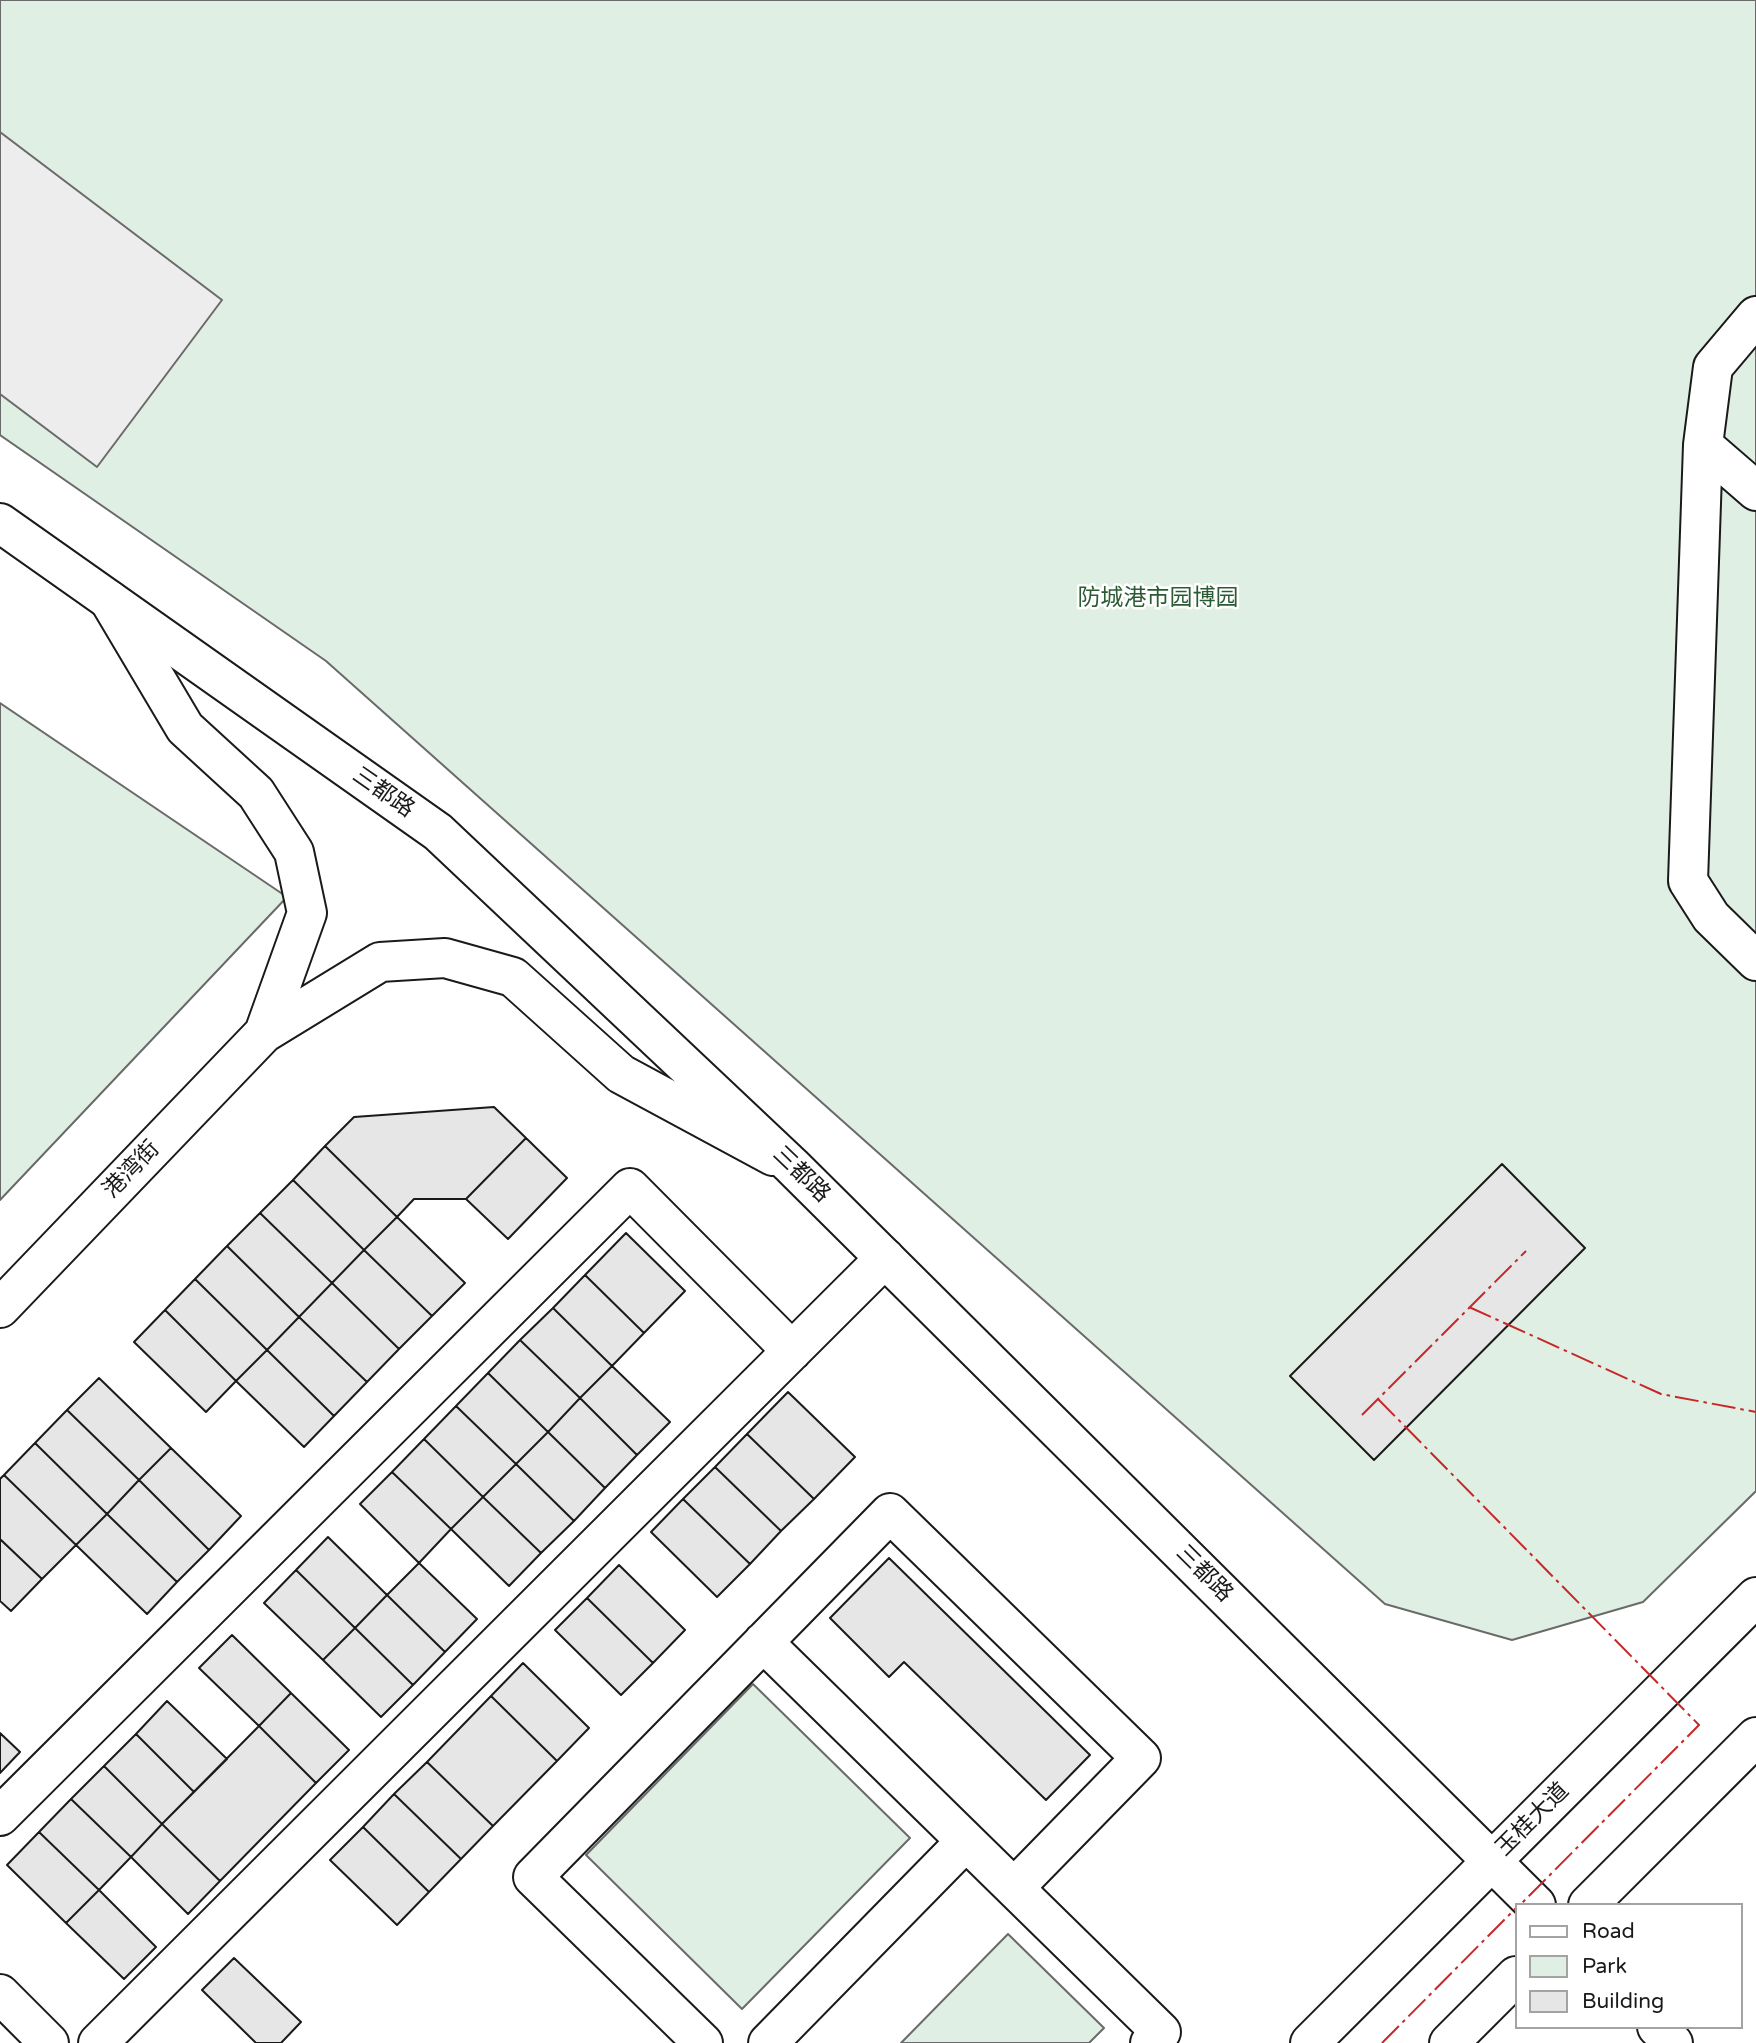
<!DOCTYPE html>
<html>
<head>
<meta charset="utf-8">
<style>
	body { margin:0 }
	#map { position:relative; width:1756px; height:2043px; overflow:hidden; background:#fff; font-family:"Varela Round",sans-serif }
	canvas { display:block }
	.legend { position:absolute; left:1515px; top:1903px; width:228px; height:126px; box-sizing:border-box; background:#fff; border:2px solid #a3a3a3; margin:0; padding:9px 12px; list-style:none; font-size:21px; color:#1a1a1a }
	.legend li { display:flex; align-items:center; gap:14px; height:35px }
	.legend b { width:35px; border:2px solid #a3a3a3 }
</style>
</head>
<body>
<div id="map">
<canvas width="1756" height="2043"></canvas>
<ul class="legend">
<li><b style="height:9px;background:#fff"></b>Road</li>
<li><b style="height:19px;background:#e0efe3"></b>Park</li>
<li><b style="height:19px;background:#e6e6e6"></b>Building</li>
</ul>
</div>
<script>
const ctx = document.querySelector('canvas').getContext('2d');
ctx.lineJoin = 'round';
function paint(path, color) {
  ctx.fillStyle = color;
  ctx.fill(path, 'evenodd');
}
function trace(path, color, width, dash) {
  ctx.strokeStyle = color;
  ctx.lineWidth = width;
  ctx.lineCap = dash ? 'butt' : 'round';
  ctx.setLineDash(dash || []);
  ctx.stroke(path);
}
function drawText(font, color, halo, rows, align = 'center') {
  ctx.font = font + ' "Varela Round","Noto Sans SC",sans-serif';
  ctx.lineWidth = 5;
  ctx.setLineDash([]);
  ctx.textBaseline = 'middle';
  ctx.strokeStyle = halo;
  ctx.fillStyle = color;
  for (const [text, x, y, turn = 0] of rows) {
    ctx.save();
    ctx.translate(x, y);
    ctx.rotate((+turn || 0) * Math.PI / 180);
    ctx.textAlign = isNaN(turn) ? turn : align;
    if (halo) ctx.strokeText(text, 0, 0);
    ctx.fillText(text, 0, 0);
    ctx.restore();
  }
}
const green = new Path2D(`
	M0,0h1756v1491l-113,111 -131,38 -127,-36 -1059,-943 -326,-226z
	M0,703l287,194 -287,303z
	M753,1684l157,154 -168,171 -156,-154z
	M1008,1934l96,94 -15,15h-188z`);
const parking = new Path2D(`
	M0,132l222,168 -125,167 -97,-73z`);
const building = new Path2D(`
	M494,1107l32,31 -60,61h-52l-17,18 -72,-71 29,-29z
	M526,1138l41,40 -59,61 -42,-40z
	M325,1146l72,71 -33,33 -71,-70z
	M1502,1164l83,84 -211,212 -84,-84z
	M293,1180l71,70 -32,33 -72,-70z
	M260,1213l72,70 -33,34 -72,-71z
	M397,1217l68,66 -33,33 -68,-66z
	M626,1233l59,58 -41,42 -59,-58z
	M227,1246l72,71 -32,33 -72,-71z
	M364,1250l68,66 -33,33 -67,-66z
	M585,1275l59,58 -32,33 -59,-58z
	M195,1279l72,71 -31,31 -71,-71z
	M332,1283l67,66 -32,33 -68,-65z
	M553,1308l59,58 -32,32 -60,-58z
	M165,1310l71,71 -30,31 -72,-70z
	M299,1317l68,65 -33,34 -67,-66z
	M520,1340l60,58 -32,34 -60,-59z
	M267,1350l67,66 -30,31 -68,-66z
	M612,1366l58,56 -33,33 -57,-57z
	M488,1373l60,59 -32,32 -60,-58z
	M99,1378l72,70 -32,32 -72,-70z
	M788,1392l67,65 -41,42 -67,-65z
	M580,1398l57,57 -32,33 -57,-56z
	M456,1406l60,58 -33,33 -59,-58z
	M67,1410l72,70 -32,34 -72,-71z
	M548,1432l57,56 -31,33 -58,-57z
	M747,1434l67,65 -33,32 -66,-64z
	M424,1439l59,58 -32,32 -59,-57z
	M35,1443l72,71 -31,31 -72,-70z
	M171,1448l70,68 -32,34 -70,-70z
	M516,1464l58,57 -33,32 -58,-56z
	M715,1467l66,64 -31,33 -67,-65z
	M392,1472l59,57 -32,34 -59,-59z
	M4,1475l72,70 -34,34 -42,-40v-60z
	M139,1480l70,70 -32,32 -70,-68z
	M483,1497l58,56 -32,33 -58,-57z
	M683,1499l67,65 -33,33 -66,-65z
	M107,1514l70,68 -30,32 -71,-69z
	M328,1537l59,58 -32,33 -59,-58z
	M0,1539l42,40 -31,32 -11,-10z
	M889,1558l201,197 -44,45 -142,-138 -15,15 -59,-59z
	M419,1563l58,56 -32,33 -58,-57z
	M619,1565l66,65 -32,33 -66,-65z
	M296,1570l59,58 -32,32 -59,-57z
	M387,1595l58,57 -32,33 -58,-57z
	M587,1598l66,65 -32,32 -66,-65z
	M355,1628l58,57 -32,32 -58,-57z
	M232,1635l59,58 -32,33 -60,-58z
	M523,1663l66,65 -32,33 -66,-65z
	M291,1693l58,57 -33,33 -57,-57z
	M491,1696l66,65 -64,65 -66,-64z
	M167,1701l60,58 -33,33 -58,-58z
	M259,1726l57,57 -96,98 -58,-57z
	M0,1733l20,19 -20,21z
	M136,1734l58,58 -32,32 -58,-58z
	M427,1762l66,64 -32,33 -67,-65z
	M104,1766l58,58 -31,33 -60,-58z
	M394,1794l67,65 -32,33 -66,-65z
	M71,1799l60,58 -32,33 -60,-58z
	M162,1824l58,57 -32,33 -57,-57z
	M363,1827l66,65 -32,33 -67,-65z
	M39,1832l60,58 -33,33 -59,-58z
	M99,1890l57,57 -32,32 -58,-56z
	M234,1958l67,64 -20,21h-25l-54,-53z`);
const minor = new Path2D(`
	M1756,316l-43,51 -10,78 -15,436 23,36 45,44
	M1703,445l53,46
	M109,600l76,128 71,65 38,59 13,61 -43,120
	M0,1308l264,-275 116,-71 65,-4 68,19 108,97 152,82
	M763,1642l203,199
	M0,1816l630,-628 162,163
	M0,1994l49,49
	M98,2043l787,-785
	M703,2043l-170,-166 357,-364 251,245 -127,130
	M768,2043l198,-202 195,191 -11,11`);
const major = new Path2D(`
	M0,523l438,309 354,334 744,739
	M1588,1905l168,-168
	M1657,2027l16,16
	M1310,2043l446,-446
	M1449,2043l67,-67`);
const power = new Path2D(`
	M1469,1307l192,87 95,18
	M1378,1399l321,326 -179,180
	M1362,1415l164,-164
	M1382,2043l134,-135`);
const parkNames = [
	["防城港市园博园",1158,599]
];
const streetNames = [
	["三都路",383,793,35],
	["港湾街",132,1170,-46],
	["三都路",801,1175,44],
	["三都路",1204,1574,45],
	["玉桂大道",1533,1820,-45]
];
paint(green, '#e0efe3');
trace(green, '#6a6a6a', 2);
paint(parking, '#ededed');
trace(parking, '#6a6a6a', 2);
paint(building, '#e6e6e6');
trace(building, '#1a1a1a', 2);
trace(minor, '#1a1a1a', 42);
trace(major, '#1a1a1a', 42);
trace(minor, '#fff', 38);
trace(major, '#fff', 38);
trace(power, '#c62828', 2, [24, 5, 3.5, 5]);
drawText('23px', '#2b5a34', '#fff', parkNames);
drawText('23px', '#1a1a1a', '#fff', streetNames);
</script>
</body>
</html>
